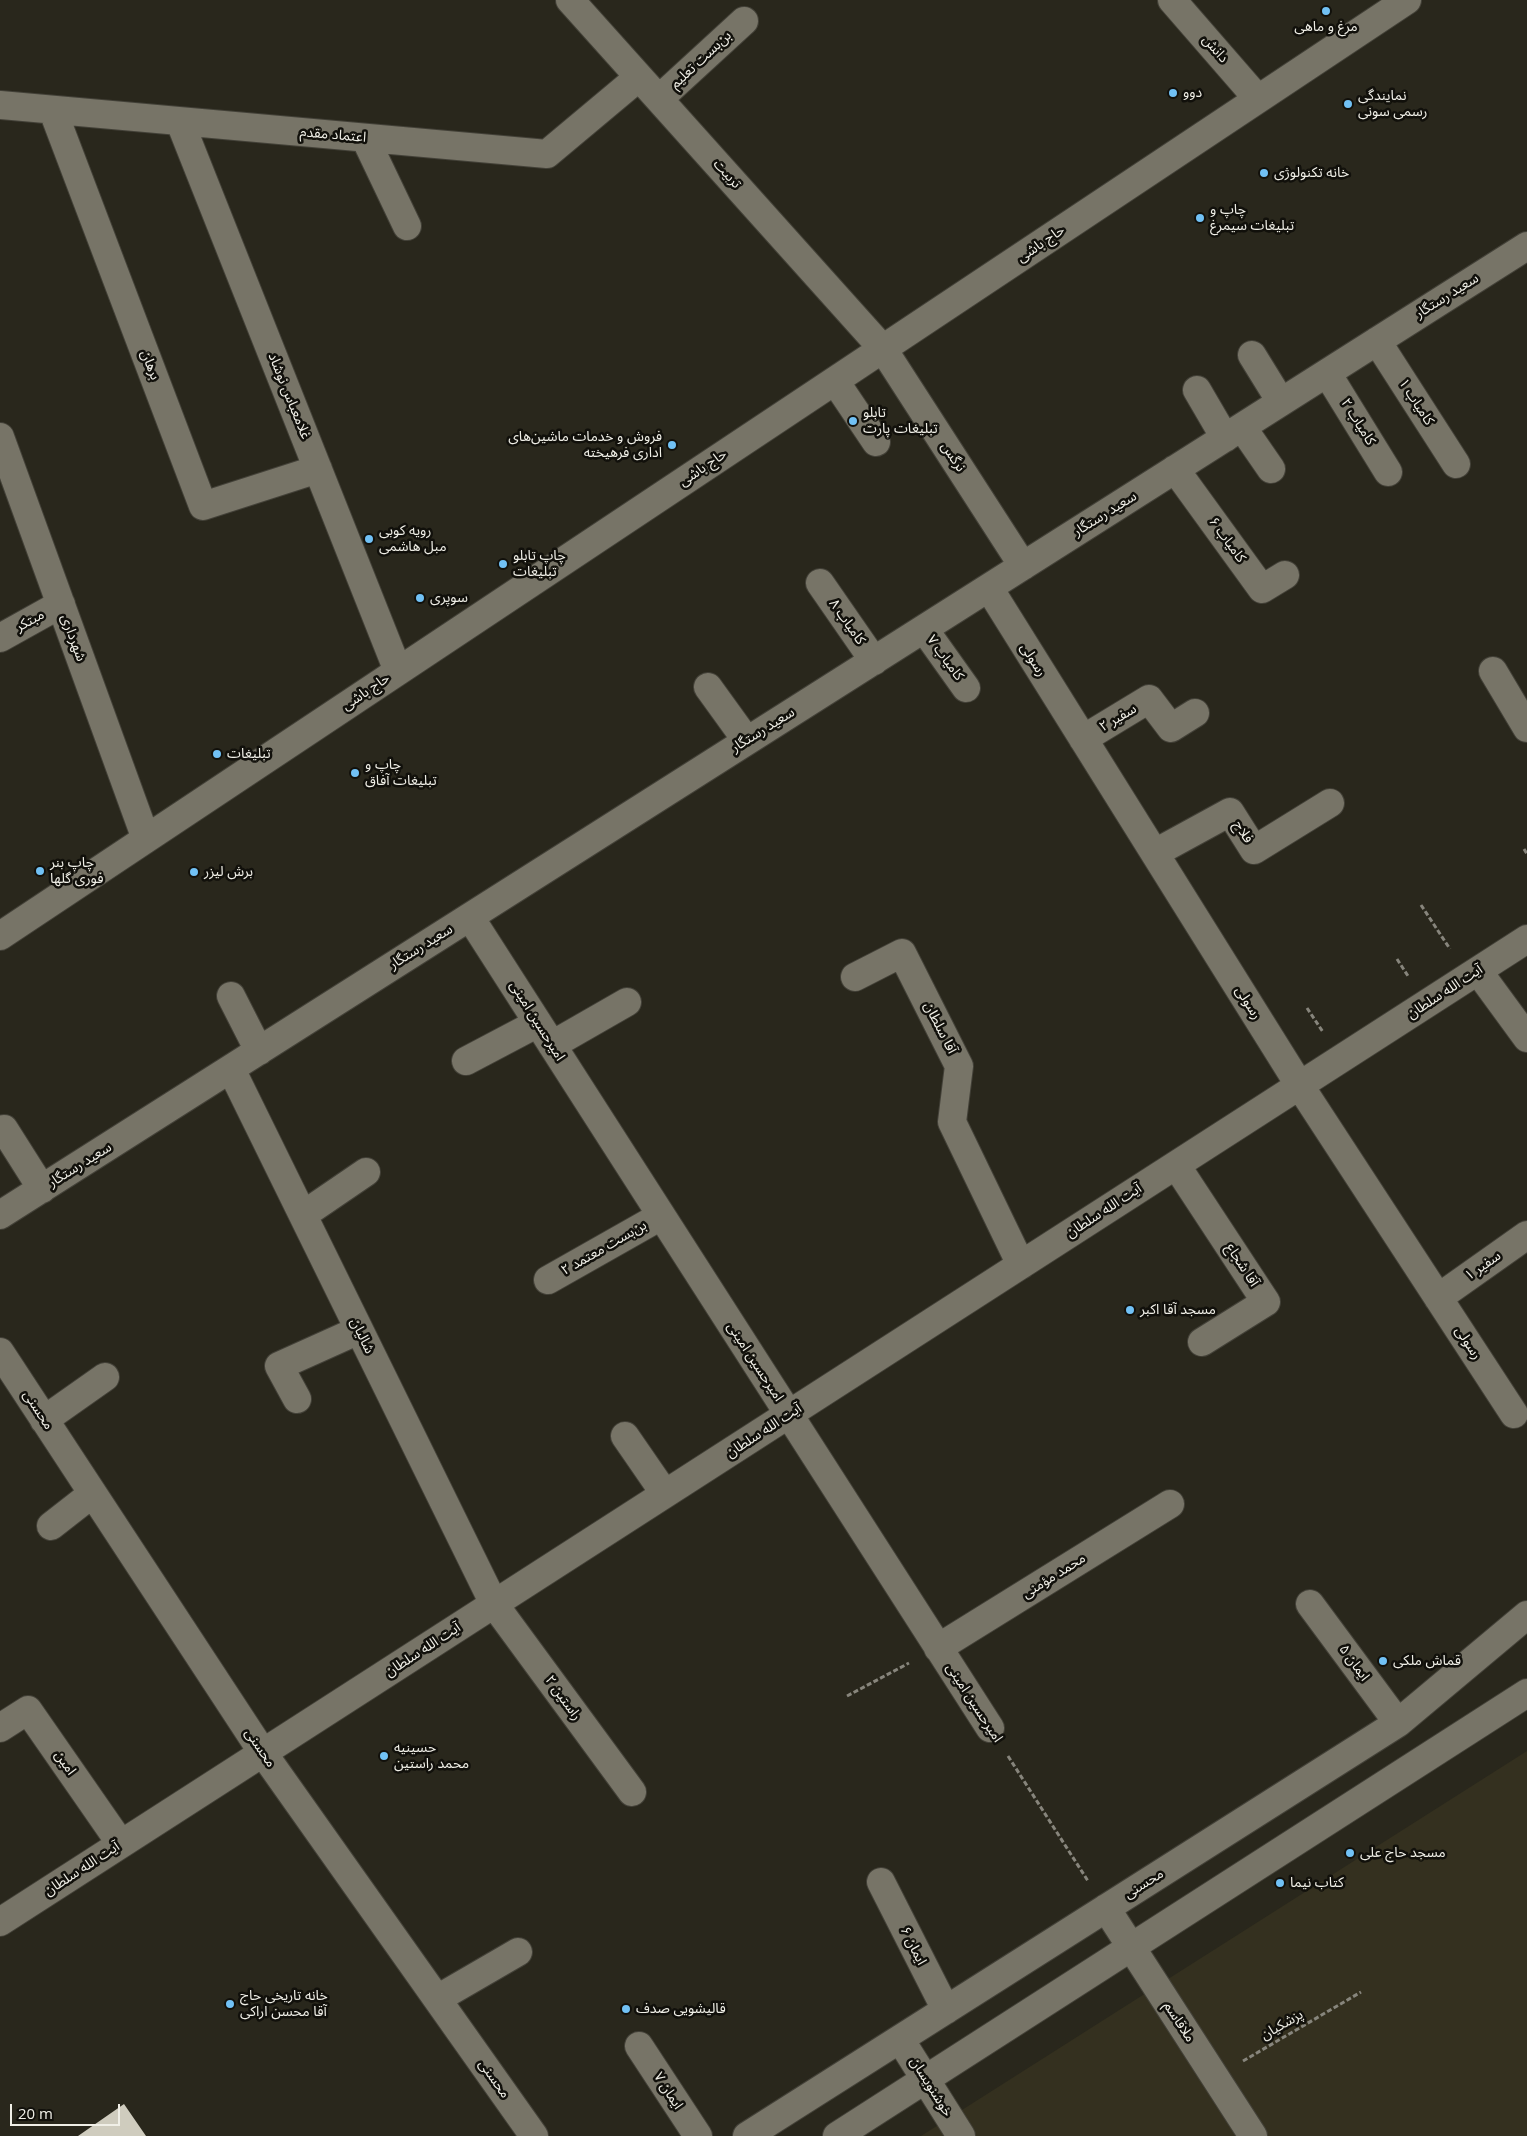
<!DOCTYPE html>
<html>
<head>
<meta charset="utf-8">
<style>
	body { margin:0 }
	#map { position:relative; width:1527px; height:2136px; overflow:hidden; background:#29271c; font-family:"Open Sans",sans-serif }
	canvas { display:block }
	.scale { position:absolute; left:10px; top:2104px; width:110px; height:22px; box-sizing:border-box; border:2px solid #f0efe7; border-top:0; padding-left:6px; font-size:15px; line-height:18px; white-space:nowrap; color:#f0efe7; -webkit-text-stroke:4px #11100b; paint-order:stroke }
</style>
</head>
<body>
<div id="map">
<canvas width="1527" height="2136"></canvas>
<div class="scale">20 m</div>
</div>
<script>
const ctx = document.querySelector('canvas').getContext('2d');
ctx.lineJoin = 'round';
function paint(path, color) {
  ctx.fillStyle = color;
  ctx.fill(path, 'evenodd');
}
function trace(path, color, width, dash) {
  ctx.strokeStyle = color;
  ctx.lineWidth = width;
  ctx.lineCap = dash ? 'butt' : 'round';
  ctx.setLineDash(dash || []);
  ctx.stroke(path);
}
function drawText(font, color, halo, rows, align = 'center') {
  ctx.font = font + ' "Open Sans","Noto Sans Arabic",sans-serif';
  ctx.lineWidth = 5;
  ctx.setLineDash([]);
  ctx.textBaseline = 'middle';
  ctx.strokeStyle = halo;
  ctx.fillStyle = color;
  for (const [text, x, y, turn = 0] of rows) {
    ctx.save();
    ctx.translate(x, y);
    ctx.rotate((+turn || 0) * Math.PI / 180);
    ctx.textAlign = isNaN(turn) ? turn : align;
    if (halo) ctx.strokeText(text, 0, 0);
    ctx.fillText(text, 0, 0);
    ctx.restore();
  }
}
const built = new Path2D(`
	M1527,1751v385h-606z`);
const building = new Path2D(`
	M124,2104l22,32h-68z`);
const path = new Path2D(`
	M1524,849l3,5
	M1421,905l29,44
	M1397,959l11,17
	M1307,1008l16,24
	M847,1696l62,-33
	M1008,1756l80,125
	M1243,2061l118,-69`);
const minor = new Path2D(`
	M570,0l313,349 140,217
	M1172,0l86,99
	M659,99l85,-78
	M0,105l547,49 92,-77
	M53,111l150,395 115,-37
	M180,122l218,549
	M365,138l42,88
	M1377,341l79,123
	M1252,355l29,47
	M1327,373l61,99
	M835,381l41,61
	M1197,390l28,48
	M1242,427l29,42
	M0,437l146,402
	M1175,469l87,120 23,-14
	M820,583l54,78
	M989,588l311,498 214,328
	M924,629l42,59
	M0,638l61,-34
	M1493,671l34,57
	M708,687l39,54
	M1083,739l66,-40 22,29 24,-15
	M1155,853l75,-41 24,38 76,-47
	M470,917l520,811
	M0,936l1407,-936
	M1478,971l49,67
	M855,977l47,-24 57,113 -7,56 69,143
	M231,996l28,55
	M552,1045l75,-43
	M466,1061l72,-38
	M231,1069l263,535 138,188
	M4,1129l38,60
	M1176,1165l90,137 -64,40
	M0,1215l1527,-969
	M303,1215l63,-43
	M548,1280l113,-64
	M1438,1298l89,-63
	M0,1352l263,401 271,383
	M297,1399l-18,-33 80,-36
	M44,1420l61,-43
	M625,1436l40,58
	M51,1526l41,-32
	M1310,1604l88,119
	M938,1648l232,-144
	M0,1728l28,-18 93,134
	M881,1882l65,128
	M1106,1908l147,228
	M0,1922l1527,-983
	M437,1999l81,-47
	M900,2039l61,97
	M639,2046l59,90
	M747,2136l651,-413 129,-108
	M837,2136l690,-443`);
const markers = [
	[1326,11,5,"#71c1f5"],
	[1173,93,5,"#71c1f5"],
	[1348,104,5,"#71c1f5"],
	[1264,173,5,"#71c1f5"],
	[1200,218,5,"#71c1f5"],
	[853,421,5,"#71c1f5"],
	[672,445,5,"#71c1f5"],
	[369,539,5,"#71c1f5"],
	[503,564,5,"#71c1f5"],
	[420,598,5,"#71c1f5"],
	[217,754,5,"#71c1f5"],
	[355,773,5,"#71c1f5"],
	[40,871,5,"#71c1f5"],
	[194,872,5,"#71c1f5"],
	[1130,1310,5,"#71c1f5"],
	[1383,1661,5,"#71c1f5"],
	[384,1756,5,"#71c1f5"],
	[1350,1853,5,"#71c1f5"],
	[1280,1883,5,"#71c1f5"],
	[230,2004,5,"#71c1f5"],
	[626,2009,5,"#71c1f5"]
];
const poiNames = [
	["مرغ و ماهی",1326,27,"center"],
	["دوو",1183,93],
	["نمایندگی",1358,96],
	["رسمی سونی",1358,112],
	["خانه تکنولوژی",1274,173],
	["چاپ و",1210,210],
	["تبلیغات سیمرغ",1210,226],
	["تابلو",863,413],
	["تبلیغات پارت",863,429],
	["فروش و خدمات ماشین‌های",662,437,"right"],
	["اداری فرهیخته",662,453,"right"],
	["رویه کوبی",379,531],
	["مبل هاشمی",379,547],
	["چاپ تابلو",513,556],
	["تبلیغات",513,572],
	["سوپری",430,598],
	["تبلیغات",227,754],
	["چاپ و",365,765],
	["تبلیغات آفاق",365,781],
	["چاپ بنر",50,863],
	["فوری گلها",50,879],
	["برش لیزر",204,872],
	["مسجد آقا اکبر",1140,1310],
	["قماش ملکی",1393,1661],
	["حسینیه",394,1748],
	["محمد راستین",394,1764],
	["مسجد حاج علی",1360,1853],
	["کتاب نیما",1290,1883],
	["خانه تاریخی حاج",240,1996],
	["آقا محسن اراکی",240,2012],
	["قالیشویی صدف",636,2009]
];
const streetNames = [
	["دانش",1215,49,49],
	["بن‌بست تعلیم",701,60,-43],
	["اعتماد مقدم",333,135,5],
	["تربیت",727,174,48],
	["حاج باشی",1041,244,-34],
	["سعید رستگار",1447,296,-32],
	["برهان",150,365,69],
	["غلامعباس نوشاد",289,396,68],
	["کامیاب ۱",1416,402,57],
	["کامیاب ۲",1358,422,58],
	["نرگس",953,457,57],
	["حاج باشی",703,468,-34],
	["سعید رستگار",1105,514,-32],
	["کامیاب ۶",1227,540,54],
	["مبتکر",30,621,-29],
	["کامیاب ۸",847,622,55],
	["شهرداری",73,638,70],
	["کامیاب ۷",945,658,54],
	["رسولی",1033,660,58],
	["حاج باشی",366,692,-34],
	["سفیر ۲",1118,718,-31],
	["سعید رستگار",763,730,-32],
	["فلاح",1243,832,57],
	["سعید رستگار",421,947,-32],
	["آیت الله سلطان",1445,992,-33],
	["رسولی",1248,1003,58],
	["امیرحسین امینی",537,1021,58],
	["آقا سلطان",940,1028,63],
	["سعید رستگار",80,1165,-32],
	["آیت الله سلطان",1104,1211,-33],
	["بن‌بست معتمد ۲",604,1248,-30],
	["آقا شجاع",1242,1265,57],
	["سفیر ۱",1483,1266,-35],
	["شالیان",362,1336,64],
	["رسولی",1468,1343,57],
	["امیرحسین امینی",755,1362,57],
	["محسنی",38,1410,57],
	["آیت الله سلطان",764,1431,-33],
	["محمد مؤمنی",1054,1576,-32],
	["آیت الله سلطان",423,1650,-33],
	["ایمان ۵",1354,1663,54],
	["راستین ۲",563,1698,54],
	["امیرحسین امینی",974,1703,57],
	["محسنی",260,1748,56],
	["امین",65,1763,55],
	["آیت الله سلطان",82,1869,-33],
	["محسنی",1144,1884,-32],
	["ایمان ۶",913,1946,63],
	["ملاقاسم",1179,2022,57],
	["پزشکیان",1282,2025,-30],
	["محسنی",494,2079,55],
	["خوشنویسان",931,2087,58],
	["ایمان ۷",668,2091,57]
];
paint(built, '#34301f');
paint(building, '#cfccbe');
trace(minor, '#434138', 30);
trace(path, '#87857c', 3, [5, 2.5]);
trace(minor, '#777467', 28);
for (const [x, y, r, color] of markers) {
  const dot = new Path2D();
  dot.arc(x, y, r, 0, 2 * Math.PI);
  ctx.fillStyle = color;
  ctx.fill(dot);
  trace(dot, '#11100b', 2);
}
drawText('14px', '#f0efe7', '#11100b', poiNames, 'left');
drawText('14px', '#f0efe7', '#11100b', streetNames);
</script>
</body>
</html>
